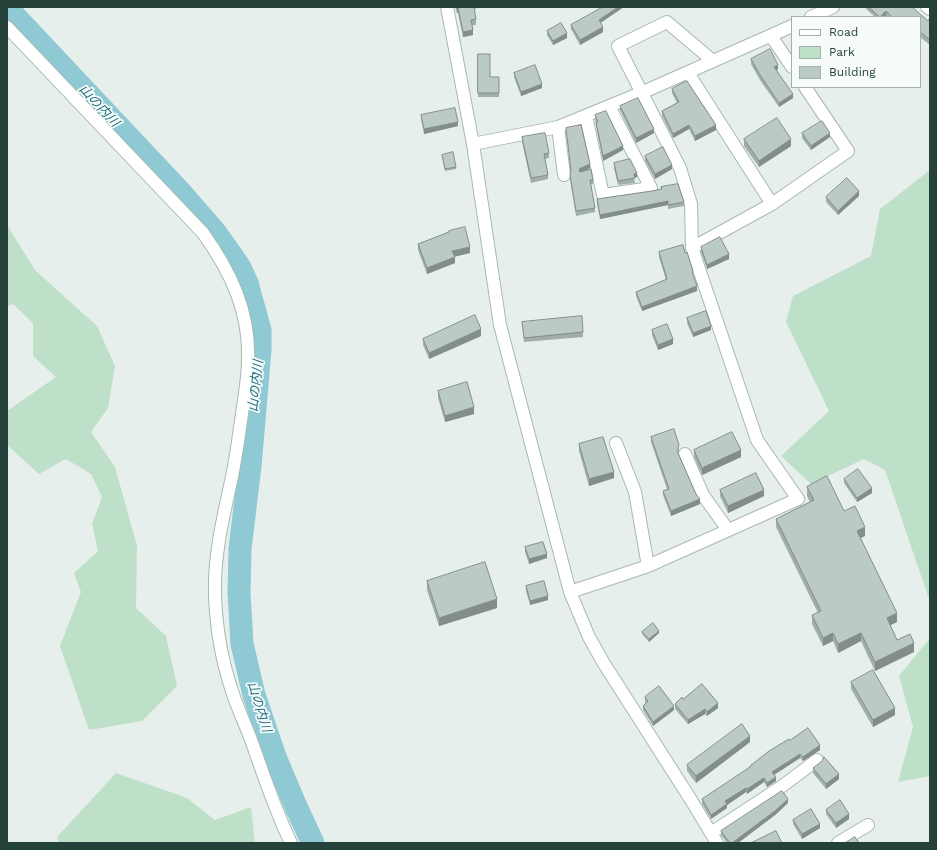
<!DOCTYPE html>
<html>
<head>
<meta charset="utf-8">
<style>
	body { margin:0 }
	#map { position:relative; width:937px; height:850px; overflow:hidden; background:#e6efeb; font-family:"Work Sans",sans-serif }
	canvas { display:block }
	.frame { position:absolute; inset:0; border:8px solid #24423a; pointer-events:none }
	.legend { position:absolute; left:791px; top:16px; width:130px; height:72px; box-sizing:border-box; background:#f7fbf9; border:1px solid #a3b1ad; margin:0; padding:5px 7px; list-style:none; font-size:12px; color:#24423a }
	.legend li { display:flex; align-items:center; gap:8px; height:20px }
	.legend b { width:20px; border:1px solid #a3b1ad }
</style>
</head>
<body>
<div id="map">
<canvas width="937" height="850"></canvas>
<div class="frame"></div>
<ul class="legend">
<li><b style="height:5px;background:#fff"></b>Road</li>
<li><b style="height:11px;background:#bfe0c8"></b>Park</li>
<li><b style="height:11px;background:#bbcac4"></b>Building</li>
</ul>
</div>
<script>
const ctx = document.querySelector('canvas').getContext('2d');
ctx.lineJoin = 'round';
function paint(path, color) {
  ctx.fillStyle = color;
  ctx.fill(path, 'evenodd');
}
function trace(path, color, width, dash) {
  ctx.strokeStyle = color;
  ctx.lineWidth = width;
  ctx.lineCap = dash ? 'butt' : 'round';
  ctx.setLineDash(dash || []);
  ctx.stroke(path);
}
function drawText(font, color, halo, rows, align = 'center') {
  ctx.font = font + ' "Work Sans","Noto Sans JP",sans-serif';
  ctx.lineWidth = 3.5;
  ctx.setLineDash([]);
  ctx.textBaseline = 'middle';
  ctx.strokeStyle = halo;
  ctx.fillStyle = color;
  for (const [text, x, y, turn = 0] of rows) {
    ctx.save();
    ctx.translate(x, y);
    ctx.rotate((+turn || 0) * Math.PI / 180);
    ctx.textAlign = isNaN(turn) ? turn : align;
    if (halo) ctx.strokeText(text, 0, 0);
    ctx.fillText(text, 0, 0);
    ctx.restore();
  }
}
const green = new Path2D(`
	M930,170v432l-45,-132 -21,-11 -53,25 -30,-28 48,-45 -43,-89 7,-26 78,-40 9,-47z
	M7,225l28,45 62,56 18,40 -7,42 -17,24 24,35 22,79 -1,62 30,28 11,50 -35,35 -53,9 -29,-84 21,-54 -7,-19 24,-22 -6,-27 10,-27 -11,-23 -25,-15 -27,15 -32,-29v-34l49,-34 -23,-21v-33l-20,-19 -6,2z
	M930,638v138l-32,6 15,-55 -14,-51z
	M116,773l71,25 28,22 36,-13 4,36h-196l-2,-6z`);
const river = new Path2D(`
	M7,8l175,186 33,38 24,34 8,17 13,47v20l-10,116 -10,83 -1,43 3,52 12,51 21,62 22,52 16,34`);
const minor = new Path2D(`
	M447,7l26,137 27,181 70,267 19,45 14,25 88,138 26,43
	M927,7l3,2
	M811,17l22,-10
	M7,27l196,206c27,38 47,78 45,127 0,15 -3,32 -5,47 -4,27 -7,53 -13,79 -8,36 -16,71 -15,108 1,34 7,68 18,100 6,18 15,36 21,54 11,32 22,64 37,95
	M771,36l21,31
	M688,73l84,131
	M586,116l17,79 48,-7 -42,-82
	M558,127l6,48
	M473,144l85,-17 83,-34 151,-67
	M692,248l80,-44 76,-53 -43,-64
	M616,443l19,49 13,74
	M685,454l18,41 25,35
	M570,592l78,-26 150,-67 -41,-59 -65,-192 -1,-44 -11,-36 -62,-122 49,-24 46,39
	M711,833l70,-46 36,-27
	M838,843l30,-18`);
const wall = new Path2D(`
	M455,7h21v2h-2l2,10v6h-4l1,10 -10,2 -5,-24h-1z
	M864,7h48l16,14 2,-3v27l-10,-8v-20h-33l-1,-1 -1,1h-10z
	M601,23l2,9 -23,13 -9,-16v-4z
	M547,31l20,7 -14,7 -6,-10z
	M478,54l12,23h9v20h-21z
	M751,59l27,10 -1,1 16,28 -14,9 -19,-27 -9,-16z
	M514,73l28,15 -21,8 -7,-19z
	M672,89l44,41 -21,11 -6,-12 -16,9 -11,-22v-5l15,-8 -5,-10z
	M620,106l34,27 -18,10 -16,-33z
	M421,115l37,11 -34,8 -3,-15z
	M595,115l28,35 -20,11 -7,-35z
	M566,128l24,40 -5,3 8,9v4h-2l4,24v4l-19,4 -6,-37v-4l1,-4z
	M802,133l28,4 -19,13 -9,-12z
	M522,137l27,16v5l-4,1 3,16v4l-17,4 -9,-41z
	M744,139l47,7 -32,21 -15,-21z
	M442,155l14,12v2l-11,2z
	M645,156l27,13 -17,10 -10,-18z
	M614,163l23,14 -3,1 1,5 -17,2 -4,-17z
	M661,187l23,15v4l-16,3v-4l-68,14 -3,-16v-4l55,-8 9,-2z
	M859,196l-21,19 -12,-13v-5z
	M418,244l52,9 -16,4 1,6 -28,11 -9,-24z
	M701,247l28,12 -22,10 -6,-17z
	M659,252l34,24 4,15 -55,20 -6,-15v-4l30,-12 -7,-23z
	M687,318l24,12 -18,7 -6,-14z
	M522,322l61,10v5l-59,5z
	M652,330l21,14 -15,6 -6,-15z
	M481,336l-52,23 -6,-14v-6z
	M438,391l36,23 -29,8 -7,-24z
	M651,437l28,12 -1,3 22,52 -29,12 -8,-21v-4l4,-2 -16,-47z
	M579,444l35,34 -25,8 -10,-35z
	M694,450l47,7 -39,18 -8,-18z
	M844,479l28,14 -15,9 -13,-19z
	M807,487l37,24 21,25 -4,2 36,84 -7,3 7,15 17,12 -39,19 -14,-30 -23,12 -5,-12 -10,5 -11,-22v-9l6,-2 -42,-86v-8l34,-17 -3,-6z
	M720,490l44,6 -36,17 -8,-17z
	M525,547l22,11 -18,6 -4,-12z
	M427,581l70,27 -58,18 -12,-36z
	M526,586l22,14 -18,5 -4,-14z
	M642,632l17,1 -10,9 -7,-8z
	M851,682l44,33 -22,12 -22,-38z
	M645,697l29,13 -21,16 -10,-16v-4l3,-3 -1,-1z
	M683,699l35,9 -11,8 -2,-2 -17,10 -13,-15v-5z
	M790,740l30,10 -17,11 -3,-3 -26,17 2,6 -9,6 -3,-5 -17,12 -1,-2 -19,13v3l-16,11 -9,-15v-5l48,-31v-2z
	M750,742l-54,41 -9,-12v-6z
	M813,768l26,11 -13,10 -13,-16z
	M788,803l-13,12 -37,28h-11l-6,-8v-4z
	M826,810l23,9 -13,9 -10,-14z
	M793,820l27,8 -18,11 -9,-15z`);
const shadedWall = new Path2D(`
	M458,7v6h-1v-5z
	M618,7h6l-25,17v-4z
	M886,11v5l-1,1h-4z
	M603,27v5l-23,13v-5z
	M473,30v5l-10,2v-5z
	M567,33v5l-14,7v-4z
	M778,65v4l-4,2v-4z
	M542,84v4l-21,8v-4z
	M793,94v4l-14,9v-4z
	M458,122v4l-34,8v-5z
	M689,125v4l-16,9v-4z
	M716,125v5l-21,11v-5z
	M654,129v4l-18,10v-5z
	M830,133v4l-19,13v-4z
	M791,139v7l-32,21v-6z
	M623,146v4l-20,11v-5z
	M590,164v4l-11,6v-5z
	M672,165v4l-17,10v-5z
	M637,173v4l-3,1v-4z
	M859,191v5l-21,19v-4z
	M668,201v4l-68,14v-4z
	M470,247v6l-18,4v-6z
	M729,254v5l-22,10v-4z
	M455,257v6l-28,11v-6z
	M697,286v5l-55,20v-4z
	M711,326v4l-18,7v-4z
	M481,329v7l-52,23v-6z
	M673,339v5l-15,6v-5z
	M474,407v7l-29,8v-6z
	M741,450v7l-39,18v-7z
	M614,472v6l-25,8v-7z
	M872,488v5l-15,9v-4z
	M764,490v6l-36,17v-7z
	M700,499v5l-29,12v-5z
	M865,527v9l-8,3v-8z
	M547,554v4l-18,6v-5z
	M548,596v4l-18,5v-4z
	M497,599v9l-58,18v-8z
	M897,613v9l-10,5v-9z
	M659,631v2l-10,9v-3z
	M833,633v8l-10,5v-8z
	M861,633v8l-23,12v-9z
	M914,643v9l-39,19v-9z
	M718,703v5l-11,8v-4z
	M674,706v4l-21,16v-4z
	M895,708v7l-22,12v-7z
	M705,709v5l-17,10v-4z
	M750,736v6l-54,41v-7z
	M820,745v5l-17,11v-4z
	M800,754v4l-28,18v-4z
	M839,774v5l-13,10v-5z
	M776,777v4l-9,6v-4z
	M764,778v4l-17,12v-5z
	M746,788v4l-19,13v3l-16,11v-4l14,-14z
	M788,799v4l-13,12 -37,28h-6z
	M849,814v5l-13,9v-5z
	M820,824v4l-18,11v-5z`);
const building = new Path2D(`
	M456,7h18l2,12 -5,1 2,10 -10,2 -5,-25 -1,1z
	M603,7h15l-19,13 4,7 -23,13 -9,-15z
	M869,7h43l16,14 2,-3v22l-10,-8v-15h-28l-6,-6 -6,6z
	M561,23l6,10 -14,8 -6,-10z
	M770,49l8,16 -4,2 19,27 -14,9 -19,-28 -9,-16z
	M478,54h12v23h9v16h-21z
	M535,65l7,19 -21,8 -7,-19z
	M687,81l29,44 -21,11 -6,-11 -16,9 -11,-23 17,-9 -7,-13z
	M638,98l16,31 -18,9 -16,-32z
	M455,108l3,14 -34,7 -3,-14z
	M606,111l17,35 -20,10 -7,-34h2l-3,-7z
	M777,118l14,21 -32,22 -15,-22z
	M822,121l8,12 -19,13 -9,-13z
	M581,125l9,39 -11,5 1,3 11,-3 2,11h-3l5,28 -19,3 -6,-36 1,-5 -5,-42z
	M545,133l4,20 -5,1 4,21 -17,3 -9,-41z
	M663,147l9,18 -17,9 -10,-18z
	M453,152l3,15 -11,2 -3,-14z
	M630,159l7,14 -3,1 1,4 -17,3 -4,-18z
	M847,178l12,13 -21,20 -12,-14z
	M678,184l6,18 -16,3v-4l-68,14 -3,-16 55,-8 10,-2 -1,-2z
	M465,227l5,20 -18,4 3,6 -28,11 -9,-24 31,-12v-1z
	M720,237l9,17 -22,11 -6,-18z
	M683,245l2,8 2,-1 6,19 -1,1 5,14 -55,21 -6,-15 31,-13 -8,-27z
	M706,311l5,15 -18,7 -6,-15z
	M475,315l6,14 -52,24 -6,-14z
	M582,316l1,16 -59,6 -2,-16z
	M667,324l6,15 -15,6 -6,-15z
	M467,382l7,25 -29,9 -7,-25z
	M674,429l5,16 -1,3v5l18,41 4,5 -29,12 -8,-20 6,-2 -18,-52z
	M732,432l9,18 -39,18 -8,-18z
	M603,437l11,35 -25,7 -10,-35z
	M858,469l14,19 -15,10 -13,-19z
	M756,473l8,17 -36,16 -8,-16z
	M827,476l17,35 11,-5 10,21 -8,4 40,82 -10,5 10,22 13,-6 4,9 -39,19 -14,-29 -23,11 -5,-11 -10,5 -11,-23 9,-4 -45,-92 38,-19 -7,-13z
	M543,542l4,12 -18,5 -4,-12z
	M485,562l12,37 -58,19 -12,-37z
	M544,581l4,15 -18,5 -4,-15z
	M653,623l6,8 -10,8 -7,-7z
	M873,670l22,38 -22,12 -22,-38z
	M702,684l16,19 -11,9 -2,-3 -17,11 -13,-16 7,-7 1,2z
	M659,686l15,20 -21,16 -10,-16 5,-5 -3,-4z
	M742,724l8,12 -54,40 -9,-11z
	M808,728l12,17 -17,12 -3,-3 -28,18 4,5 -9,6 -3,-5 -17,11 -1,-1 -21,13 2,3 -16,11 -9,-16 48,-32v-1l19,-15 20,-12 1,1z
	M824,757l15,17 -13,10 -13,-16 9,-7z
	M782,791l6,8 -13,12 -43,32h-2l-9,-12z
	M840,800l9,14 -13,9 -10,-13z
	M811,809l9,15 -18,10 -9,-14z
	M776,831l6,12h-31z
	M855,837l4,6h-14z`);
const waterNames = [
	["山の内川",99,106,47],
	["山の内川",256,386,-84],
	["山の内川",259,707,73]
];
paint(green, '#bfe0c8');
trace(river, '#8ec9d4', 23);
trace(minor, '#a8b8b2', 14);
trace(minor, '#fff', 12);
paint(wall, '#a1aea9');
paint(shadedWall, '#838d89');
paint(building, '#bbcac4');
trace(building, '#838d89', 1);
drawText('italic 13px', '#1c6f80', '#f7fbf9', waterNames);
</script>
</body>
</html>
